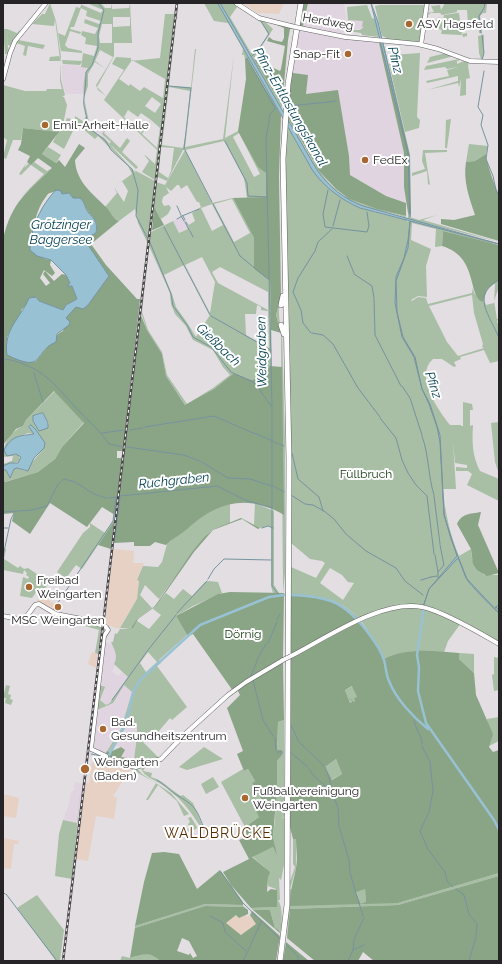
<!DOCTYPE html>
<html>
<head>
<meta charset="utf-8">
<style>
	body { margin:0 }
	#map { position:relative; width:502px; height:964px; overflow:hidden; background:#e2dee2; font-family:Raleway,sans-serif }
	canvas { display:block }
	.frame { position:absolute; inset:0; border:4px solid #262426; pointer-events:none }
</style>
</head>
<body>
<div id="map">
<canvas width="502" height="964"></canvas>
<div class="frame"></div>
</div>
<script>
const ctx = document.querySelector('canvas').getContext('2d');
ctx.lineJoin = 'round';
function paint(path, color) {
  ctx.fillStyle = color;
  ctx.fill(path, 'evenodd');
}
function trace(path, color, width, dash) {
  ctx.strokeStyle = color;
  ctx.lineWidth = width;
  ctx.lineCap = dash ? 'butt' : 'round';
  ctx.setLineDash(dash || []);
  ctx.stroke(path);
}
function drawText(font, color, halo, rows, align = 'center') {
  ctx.font = font + ' Raleway,sans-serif';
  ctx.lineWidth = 4;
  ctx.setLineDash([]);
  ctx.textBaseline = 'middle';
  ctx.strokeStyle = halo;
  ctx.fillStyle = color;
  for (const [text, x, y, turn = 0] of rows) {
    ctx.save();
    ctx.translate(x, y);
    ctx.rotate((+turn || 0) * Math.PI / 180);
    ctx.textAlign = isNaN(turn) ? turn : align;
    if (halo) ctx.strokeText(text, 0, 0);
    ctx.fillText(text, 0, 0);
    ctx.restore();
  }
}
const built = new Path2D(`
	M176,3h2l-22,178 -1,-1z
	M308,3h36l2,17 17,-2 2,11 -20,1 -2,4 -40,-8 2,-2z
	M299,31l80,12 25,110v34l3,16 -21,-7 -36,-21 -1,-19 -43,-61 2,-20 -15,-2z
	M62,65l19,1 7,2 -2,4 -2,22h-18l-4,-12z
	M93,120l4,3 2,-1 7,6 -4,6 9,8 -2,2 -11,-12 -2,2 -9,-7z
	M155,181l1,4 -49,414 -40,331 -4,31h-1l16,-138 3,-35 -4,35 -14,-3 6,-16 2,-13h3l1,-9 7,2v-17h3l1,-7z
	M182,216l6,12 -9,5 -6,-12z
	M104,642l10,3 2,16 -4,11 6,4 5,-5 2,2 3,4 -5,7 9,8 -11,37 -16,25 -12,-4 4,-40 9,-5 -6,-5 5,-10 -6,-5z
	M128,723h9v13h-9l-4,-5z
	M121,734l8,6 7,1 -3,18 -12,-2v-10l-7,-2z`);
const industrial = new Path2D(`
	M242,3h42l-5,11 -21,-1z
	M113,549l21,2 -1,12h11l-7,17 2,1 -2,18 -18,30 -15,-5z
	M41,595l15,10 -4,6 -15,-10z
	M92,652l6,2 -2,14 -8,-4z
	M92,762h17l22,7 -18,27 4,2 -3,21 -18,-3 -8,45 -12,-2 9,-76h4z
	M3,794l16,4 -3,20 -13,-2z
	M3,838l16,3 -1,3h-4l-3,25 -8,-1z
	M245,914l2,3 3,-2 7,9 -16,11 -15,-12 10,-8 3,3z`);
const green = new Path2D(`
	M50,3l6,18 5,36 -1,6v-2h-11l1,-4 9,-1 1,3 -5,-40 -1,7 -22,-2 10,-10h3z
	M82,3v2l19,8 2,-3 -16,-7h14l4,5h6l1,-5v6l17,-1 1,-5 2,40h-18v13l-17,31 9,9 -8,-6 -2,-5 10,-16 -11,-7 -7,12v12l-4,12 5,24 -2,1 -3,-3 2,-4c-2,-11 -5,-38 2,-48l-7,-1 1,-5 -2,3 -17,-1 -1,-4 20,1 1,-8 11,3 3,-10 -12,-2 1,-6 -5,-3 1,-4 13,3 3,-6 -14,-5 1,-4 14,5 2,-3 -15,-5 1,-5 -6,-3 -7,19h-3l-1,2 11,3 -1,2 -10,-3 -5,14 3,3 14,3v2l-21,-2 -3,-18 7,3 11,-29 4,1zM113,17h17v9l-17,1zM102,24h10v19h-12l-1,-7zM100,50l13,7 -7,12 -11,-8z
	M176,3l-21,177 -13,-8 7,-11 -4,-5v-1l10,9 2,-14 -53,-50 20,-30 -12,-6 4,-7 15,1v3l29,-3 5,-44h9zM132,60l33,19 -2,19 -19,-11 -4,4 -10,-7 -1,2 -10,-7zM152,97l9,7 -6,9 -10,-7zM128,110l10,7 3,-4 10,7 -5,6 -10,-7 -2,4 9,7 -2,3 -17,-16zM151,120l9,8 -3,20 -15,-14z
	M178,3l-1,14h1l-2,3 -7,66 22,1 4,-38h1l-11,98 38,-8 11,-85 -9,84 13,-7 2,2 26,40v24l-19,1 -3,-20 -20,-37 -39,9 27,53 21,-5 21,40v31l16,12 1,29 -3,1h3l1,55 -8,9 -12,5 -18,-7 -20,16 -28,17 -20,-30 -4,-22 -15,-24 -6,-17 15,-131 9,3 20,-35h-2l-16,31 -9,-4 -2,4zM169,87l21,4 -4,41 -3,16 -21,-3zM239,133l21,41 -6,3 -21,-40zM161,147l13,1 -3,23 -3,7 -9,-6zM177,185h2l2,4 6,-4 10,17h2l2,5 -9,6 3,8 -8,5 1,3 -9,4 -6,-12 -22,11 3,-24 7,11 7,-5 3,-6 -2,-3 -5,1 -2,-4 1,-5 6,-4 -3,-6 5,4zM232,199l18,34 -16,9 -20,-38zM212,204l11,21 -11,6 -11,-23zM149,246l21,47 1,11 4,10 11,12 7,14 20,10 10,17 7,8 -17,13 -26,16 -20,-29 -5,-23 -14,-22 -6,-18zM202,257l13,25 -5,31 -25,-48zM184,265l26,50 -14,22 -8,-13 -12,-17 -4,-13 -8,-19zM220,267l48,25v18l-50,-27 -6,-11zM257,305l4,2v3l7,1 1,37 -23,-13 -1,-21h11z
	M204,3h14l63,112 -33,-56h-3l-1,-4h-2l1,-6 -15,-26 -14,-2z
	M220,3h16l27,17 10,9 -19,29 28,48 -1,3zM237,7l25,16 6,11 -9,15 -8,4 -21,-36z
	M445,3h42l-1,10h-3l-3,3 2,17h-3l-1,-11 -10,1 -1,-13h-10v2l-15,3 -2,-2 1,3 -1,-3h-9l-5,3 1,-3 7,-1 -3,-6 9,-1 1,5z
	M367,5l5,13 3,1 4,18 -17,-2 -1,-2 -12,-2v4h4h-5l1,-8 1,3h10l4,-3h-2l1,-6 -15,-1 -1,-13z
	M380,5h45l-5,38 -37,-4 4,-1 -5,-2 -7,-30z
	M457,13h2l3,21 5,-1v3l-4,1 -1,-3 -1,1 -20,-1 1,-4 -3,-1 -3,-9 -10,-2 12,2 1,-3 4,4 1,-6z
	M3,29h4l1,20 3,-3 -3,-1 -1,-16 10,4 3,-3 1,1 -7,10 -11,36 4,-23h-2z
	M484,35v18l-2,9 -3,-9 -1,-17z
	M18,40l27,5 -2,4 -15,-3 -2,10 -3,-1 2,-9 -9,-3z
	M434,49l28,10 -5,2v3l7,-3 5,1 -1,4 2,12 -4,1v16l-6,1 1,-17 -2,8 -1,-4 -31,7 31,-9v-5l-31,7 -1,-2 23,-5 -2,-6 11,-3 -11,2 -2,-2 -21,3 2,-4 33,-7 -5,-3 -27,7 3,-6 16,-4z
	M420,53l-3,64 3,3 -1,8 -14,4 -16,-68 5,-3 -1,-6z
	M60,63l1,17 4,15 -3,2h2l3,8 -4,20 10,6 -9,18 -11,-7 5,-10 -35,-4 -2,12h-8l-7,19 -3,-2 4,-17 -4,-3v-52l22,6h21l1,-2h15l-2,-8z
	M286,114c17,28 34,70 64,85 17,8 37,12 55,17l2,2c-15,-6 -32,-7 -47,-13 -39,-15 -55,-55 -74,-88z
	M75,116l12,8 3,5 14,9 30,33 2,-1 -4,4 -4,-8 -30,-30 -3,3 -18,-15 -11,-3 1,-3 8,2z
	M451,119l-4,29h-2l1,-28z
	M112,121l2,4 -1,2 -4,-3 -5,9 16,15 7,-10 3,3 -8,11 16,15 -2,2 -23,-22 -4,-3 2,-2 -9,-8 7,-11 2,2z
	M287,125c19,33 34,67 72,82 15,6 32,9 48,13v2l3,-2 89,24 -10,-1 -46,-12 -1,15 -7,1 1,-18 -24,-6 -1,17 20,9 -5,17 1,31 -9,-1 -7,4 1,1 6,-4 8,1 2,6 44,-11 1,-6 1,6 9,9 4,-13 12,-9v7l-5,14 3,18h2l-2,2 2,7v33l-9,2 -6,-13 -24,7 1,2 -7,3 2,4 -2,1 -12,-8h-9c-19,16 5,51 17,66h11v1h2v-24l9,2 1,6h-3v16l3,-1c-1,17 -1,30 7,46l19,8v22l-32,-16 5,-11 -4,-3h-12v-4l11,1v-3l-12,-2 -2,-21 3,47h-13c2,24 7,45 16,67l12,-7 1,9 12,17h15v68l-38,-20 -13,18 -4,11c-22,-1 -40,-3 -60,8 -23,-48 -40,-65 -94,-66l-6,-416zM494,284h1l-1,19 -8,2c-4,-8 1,-16 8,-21zM472,295l2,18 9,31 -1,3 2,1 -26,8 -11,-14 -18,-36zM291,543l19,16 12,2 3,2 -9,15 -25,-11zM330,568l12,7 6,7 6,1 -11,17 -23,-17z
	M469,144l19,2 -2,8 -11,7 -9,1z
	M48,147l13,8 -5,8 -14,-9z
	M423,150h24v2l-22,1 5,32 -2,-1 -1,-13 -15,5v-3l13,-4 -3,-8z
	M27,162l-3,6 5,-5 2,2 3,-3 13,9 5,-3 -32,30 24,-24 -13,-9 -10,10 -2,-1z
	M136,171l19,10 -15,129 7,-68 -9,-19 -3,-14 -16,12 -8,-5 -6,-9 12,-14 -3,-6zM122,181l6,10 -4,11 -10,-15z
	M408,213h1v4l2,-3 -1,3 9,3 18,-5 -14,5 76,22 -91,-23z
	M281,283c0,18 -5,29 1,48l3,111v131l-2,20 -2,-260 -5,-18 5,-18z
	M55,391l29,31 -22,25 -7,12 -17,13 -34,10 -1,-12h3l4,8 4,-9 3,-1 8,3 19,-23v-5l-13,-18 -1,2 4,7 -6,-1 -16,7 -3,15h10l1,6 -17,5v-2l9,-3 1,-5 -10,1c0,-14 7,-25 20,-31l3,-6zM43,413l6,11 -10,7 -6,-10 2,-6z
	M499,422v52l-4,-12 -4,-39z
	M255,503l19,8v74l5,8h-6l-2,-7v-59l-3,-1 -8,2 -6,-3z
	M227,504h3v19l-16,6 -10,8 -45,62 -14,-14 -5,10 12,13 -16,12 -5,8h-11l17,-29 2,-18 -2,-1 6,-14 15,1 4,-5 5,-18 40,-32z
	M114,515v6l-32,48 -6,-4 -10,13 -9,-6 26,-39 7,-6v-4l15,10 8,-12z
	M3,549h3l-2,10 14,9 2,-2 4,3 4,-1 21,14 -8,13 -5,-3 -4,6 -12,-2 3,-19 5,2 1,-2 -3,-2 1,-2 -3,-3 -1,4 -20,-4z
	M209,581l9,1 4,11 -29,13 -17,10 11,19 -28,25 2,3 -4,3 30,41 -15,13 -2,-2 -12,14 -3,-3 -12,13 17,17 -24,7 -13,-2 4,-6 7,1 3,-23v-13h-9l-19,29 -2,-1 14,-22 11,-37 -8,-7 -11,18 -16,7 2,-25 6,2 -5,13 6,5 4,-2 18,-26 -14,-13c5,-8 -1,-17 -3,-22h2l2,-9 2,1 3,-5c9,0 12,-1 17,-8l12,8 12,-14 -8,-6 13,-16 8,6 9,-10 9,7 13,-14zM148,652l9,10 -11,10 -6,-9z
	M52,613l35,8 15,5 -4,28 -3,-1 4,-23 -49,-14z
	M459,653l15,1v19l-15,-14z
	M494,657l5,1v32l-5,1 -2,-16 2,-1z
	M6,685l4,1 -2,8 3,1 -1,4 3,1 -2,5 -6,-2 1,-5h-3z
	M353,686l4,11 -4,1 2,2 -1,2 -4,-2 2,3h-2l-5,-13z
	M499,717v24l-10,5 -2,-27z
	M284,720v97l-2,1h2v47l-3,15 -2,-2 1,22h-2c5,7 4,24 3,34v-3l-6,-3 -5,-18h-17l-2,-2 26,-1 -1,-18 -8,-3c-1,-22 -1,-15 -16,-30l21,-9 3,5 -3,-15 2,-18 2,-58 6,-7v-3l-6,-1 1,-28z
	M204,747l19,12 -36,11 -8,-3z
	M336,759l6,15 -11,6 -6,-13z
	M146,766l-3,5 9,2 -1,4c10,2 20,13 30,19l2,-1 10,8 10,24 -2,1c-10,-17 -23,-33 -40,-44 -6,-4 -19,-8 -20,-17z
	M137,768l5,6 29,19 18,21 -5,2 -7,-15 -19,-16 -10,15h-2l10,-17 -25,-14z
	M243,769l1,2 4,-2 7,12 -3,2 9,17 -2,17 -14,10 -24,-45z
	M213,777l6,10 -13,7 -5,-10z
	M81,787l-9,92 -17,-3 4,-42 4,-14 14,3z
	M191,817l6,10 -1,2 -29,10 -1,-4 24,-7 -2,-4 2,-2 -2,-4z
	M293,839h3v29l-6,21 71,15 -5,-13 9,-3 1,14 32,1 101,-30v3l-101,29 -108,4 -3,29 3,-57 5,-14 -2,-3z
	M37,895l27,35 -4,31h-4l-39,-53z
	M205,904l38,1 1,2 -39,-1 -70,22v-2z
	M144,953l11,2 5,6h-40l2,-5 8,2z`);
const forest = new Path2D(`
	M304,3h4l-5,23 13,4 -17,-3z
	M272,23l20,4 -2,2 -2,11 -6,66 -28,-47 26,12 1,-2 4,-23 -18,-5 2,-4 4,3 9,2 2,-4v-10z
	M383,41l27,114 1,60 -3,-2 -4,-26v-34l-25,-110z
	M247,58l34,57 -2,62 2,120 -5,18 5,18 -10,-3 -1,-49 -16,-12v-31l-21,-40 33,-1v-24l-8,-6 -20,-36 8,-52 -1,-20z
	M293,63v10l15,2 -2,19 32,-4 11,66 1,19 36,21 20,7v13l-29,-7 -28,-10 -13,-10 -17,-18 -33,-57z
	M23,128l36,4 -17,22 14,9 3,-3 6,7 14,-23 6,4 -10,12c1,22 18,34 32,48 4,5 6,11 12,13l-28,23 15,21 31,34h3l-17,152h-6v7h5l-7,57 -13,-8 -15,20 -37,-24 -20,31 -18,-13 2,-8 -11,1v-35l2,3 33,-10 17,-13 7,-12 22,-24 -30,-32 -28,29 -3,6 -7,3 -13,16v-206c9,-37 23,-46 49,-71l-14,-10 -7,7 -4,-3 3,-6 -12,-6 3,-6zM56,190l6,4 7,-1 4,5h7c6,6 4,8 8,13 5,8 11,10 8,22l-8,4 -2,5 23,34 -22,30 -4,2 -7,-1 -9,7 -4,17c-9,4 -19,22 -28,31l-28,-25 15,-26 -1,-1 15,-13 3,4 24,9 3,-5 11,-6 -5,-13 -3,-1 1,-2 -4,-8 -4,-1 -8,7 -9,-10 -2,3 7,9 -4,3 -6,-8 4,-8 8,6 3,-3 -5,-8 1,-5 -6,-1 -15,-9 1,-17 5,-8c-2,-10 7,-25 12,-31 2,-2 6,-1 8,-4z
	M486,154c-1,5 11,38 13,41v46l-58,-17v-5l13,1 21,-5c-6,-18 -12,-34 -9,-53l9,-1z
	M154,207l10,18 -11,5h-1z
	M443,231l56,14v35l-12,9 -4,13c-16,-6 -4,-45 -41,-56z
	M140,313l7,17 15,24 4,22 19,29 29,-16 20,-16 18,7 12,-5 1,-5 5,-4 12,1 2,148c-36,-21 -67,-14 -98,15 -6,5 -14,9 -20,15l-11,-3 -5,4h-16v-4l-21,1z
	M481,512l-3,13 21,48 -12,3 -10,-6 -4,-6 -2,-15 -14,-25c5,-11 13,-10 24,-12z
	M241,518l19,10 -2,1 -16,-10 -29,11 -19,22 -38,54 -18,13 -5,9 -14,1 12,-1 5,-8 19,-14 37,-54 12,-15 10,-8z
	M114,521l-3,28 -13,-4z
	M230,592l54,1 -1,66 -50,32 -40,-57 -4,2 -2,-1 -11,-19 42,-22z
	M290,594c29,1 48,4 69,25l-69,37z
	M360,621l16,22 8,16c24,-12 49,-8 75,-6v6l15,14 2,22 17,39 -4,13 4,5 6,-2v123l-101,30 -108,3c0,-17 3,-22 6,-38 2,-9 0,-19 0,-29h-3l-3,-12 1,-169zM352,686l5,11 -4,1 2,2 -1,2 -5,-4 3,4 -2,1 -5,-13zM336,759l6,15 -10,6 -7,-13zM365,889l1,13 -5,2 -5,-12z
	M283,662l1,58 -6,2 -1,28h5l1,4 -6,7v27l-4,49 4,18 -4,-8 -21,10 18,15 -2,5 -1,15 4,-3 6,1v17l-26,1 -20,-23 -8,-13 26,-13 -10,-19 8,-3 -2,-10 14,-10 -5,-12 7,-6 -9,-16 3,-2 -7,-12 -4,2 -7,-17 6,-3 -16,-43 13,-13 -3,-6z
	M121,747l4,3 -4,7 6,1 -2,4h-8l-12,-8 2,-3 3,1z
	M164,852l15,2 18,35 23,-19 23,32v3l-38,-1 -70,22 9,-44 8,-29z
	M499,876v85h-125l-11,-9 -5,9h-43l-28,-23 3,-29 108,-4z
	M205,906l39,1 4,3v4l-9,4 -3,-3 -10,8 15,12 15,-11 -6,-9 2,-4 28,25 -4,25h-116c-9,-10 -18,-7 -30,-3l5,-30zM182,938l7,3 8,15 -4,2 -3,-5 -1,2 -12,-4z
	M253,910h17l5,18 4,2 2,4z
	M286,942l23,19h-26z`);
const water = new Path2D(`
	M218,3h2l97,167c12,17 27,29 46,36l136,38 -139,-36c-18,-8 -35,-20 -47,-37z
	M371,3l7,19 31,135 1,60 -2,-63z
	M56,190l5,1 1,3 7,-1 4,5h7c6,6 4,8 8,14 6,7 10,9 8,21l-8,4 -2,5 23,34 -21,29 -5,4 -7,-2 -10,11 4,4 -1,3 -12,9 -1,8c-24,10 -10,32 -49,13 -4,-26 14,-37 22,-57l7,-1 3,4 24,9 3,-5 11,-6 -5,-13h-5l3,-3 -4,-8 -15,-15 -14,-4 -7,-6c0,-21 11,-45 26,-60z
	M410,222l-2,26 -12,33 1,31 6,25 12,20 7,32 8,15 10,31 4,79 7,25 16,40 32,34c-6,-5 -30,-29 -33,-35 -3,-7 -5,-14 -8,-20l-29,31 -6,18 6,-18 28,-33 -13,-41 -4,-73 -3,-15 -8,-23 -7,-15 -8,-32 -12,-20 -7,-34 1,-26 8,-19 4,-18z
	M43,413l5,10v5l-9,3 -6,-10v-5z
	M31,425l5,5 9,13 -1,5 -10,10 -6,13 -11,-3 -3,1 -4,9 -4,-8h-3v-4l7,-3h8l3,-6 -5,-3 -9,2 -3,-6c8,-15 16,-14 30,-16l-5,-7z`);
const stream = new Path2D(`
	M98,3l6,7 -6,23v15l-6,17 -6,7c0,9 -1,17 -2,26 -2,9 5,19 2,28l19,14 6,10 21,19 6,21 -2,26 12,23
	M260,20l9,14 -9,13
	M481,33l-2,-17 5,-8 1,-5
	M252,56l7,-6
	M247,58l28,50
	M482,60l2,-7 -2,-18
	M484,71l-6,36 5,8 -2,10 7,20 -2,14 7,17 3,14 3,5
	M169,86l21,2
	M320,103l16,-2
	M288,106l31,-3
	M276,108l-6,6 -4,25 6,268v179l7,9
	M225,141l22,42 1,13 19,1
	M184,149l7,-61
	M185,150l27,52
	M328,190l-5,24 2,13 42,5 2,-6 -2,-14
	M213,204l27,52 28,23
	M177,206l4,9
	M181,216l3,5
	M182,216l17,-7
	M183,216l2,4
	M177,219l5,-3
	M185,222l4,8
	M186,222l2,3
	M333,226l7,-26
	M164,227l46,88
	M190,231l3,6
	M149,240l22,54 2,12 14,19 6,12 18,10 20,25 24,11 16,23
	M347,256l7,17
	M354,274l18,12 2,12
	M499,280c-29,15 -9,35 0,58
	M374,299l1,36 26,51
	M211,316l60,34
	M311,333l-8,-10 -2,-13 -8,-18 5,-14 17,-27 3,-9 14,-13
	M312,333l11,2 10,9 25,44 22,29
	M3,360c5,-2 10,1 15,2 29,9 42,29 62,50 11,12 20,18 29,32l14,3
	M34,373l9,29
	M402,386l8,12 12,37
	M380,418l16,20 6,22 6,13 8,12 11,11 7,58
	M145,427l69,-11 39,17
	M130,430l13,-2
	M102,433l22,-3
	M254,433l19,8
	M422,436c7,19 6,40 12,59
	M274,442l10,4
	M127,447l57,8 16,6 28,17 22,1 22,7
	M292,453l6,26 21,18 4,14
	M273,486l11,6
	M291,495l14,9 8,1 11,6 10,8 12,15 20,17 30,17 9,13 18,14
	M120,496l97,-10 28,14 27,8
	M434,496l6,48
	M108,498l9,-1
	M3,512l29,-2 15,-4 11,-22 6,-5 11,3 19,12 12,4
	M3,528h5
	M262,528l6,-2 5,2
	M115,538l5,-40
	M435,555l3,17
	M3,556l8,-37 3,-6
	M111,563l3,-24
	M431,577l6,-1
	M438,578v-6l6,-7 -4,-20
	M208,579l6,-10 10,-10 47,1
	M421,580l10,-3
	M496,607l3,3
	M495,608l4,-4
	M53,610l60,-89 3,-24
	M177,613l30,-32
	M277,620l3,-6
	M268,643l9,-21
	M251,676l8,-20 7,-12
	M253,680l10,40 10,16
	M112,700l36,-50 28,-35
	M414,720c1,9 9,17 8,24
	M291,725l8,17
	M275,738l1,12
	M300,743l24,23
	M422,746l8,16 3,29 -4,21 -9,19 7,16
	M277,752h6
	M290,752l18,15
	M91,754l11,2
	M108,755l16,8
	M325,767l4,10 3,14
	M309,769l5,7 18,16 6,16 1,17
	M157,780c7,4 12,10 18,14 22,13 21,14 30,37
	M339,826l10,34 1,12
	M427,848l18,24 2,9 6,6
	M221,872l21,30
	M350,873l13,43
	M456,889l8,6 5,19 8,10 -1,11
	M3,892l2,2
	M6,894l51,67
	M243,903l37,36
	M210,916l13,7 2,9 21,19
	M251,944l10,-22
	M286,944l12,13v4
	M353,950l1,-11 10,-21
	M243,961l8,-16
	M348,961l5,-11 11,-5
	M469,961l7,-24`);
const river = new Path2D(`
	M290,595c39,1 55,7 79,39 6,8 12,16 15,26 2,7 2,15 5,21 7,18 24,36 39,48
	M424,607l-7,48 2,12 -1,24 8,32 68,97 5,10
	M109,755l16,-29 9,-36 7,-11 59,-54 69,-28 15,-2`);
const major = new Path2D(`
	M236,3l23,15 32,8
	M300,28l45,9 73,7 20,5 32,12 29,1
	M421,45l6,-42
	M3,79l7,-26 5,-12 31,-38
	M3,616l21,4 11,-15 4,-1 17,10 31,6 19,7 2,3 -4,6 -13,113 15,7 1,5 29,6 25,-8 24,-25 43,-39 18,-13 37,-22
	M291,656c35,-18 91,-57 131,-49 21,4 58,26 77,37`);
const highway = new Path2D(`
	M281,305l2,-9
	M281,325l3,9
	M280,961l7,-56 2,-445 -6,-301 5,-75 13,-81`);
const rail = new Path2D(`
	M63,961l114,-958`);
const majorBridge = new Path2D(`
	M291,26l9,2
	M283,660l8,-4`);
const markers = [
	[409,24,4,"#a86731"],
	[348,54,4,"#a86731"],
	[45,125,4,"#a86731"],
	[365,160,4,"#a86731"],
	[29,587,4,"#a86731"],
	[58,607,4,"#a86731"],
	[103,729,4,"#a86731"],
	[85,769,5,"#a86731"],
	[245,798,4,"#a86731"]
];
const streetNames = [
	["Herdweg",328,22,10]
];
const poiNames = [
	["ASV Hagsfeld",417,24],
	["Snap-Fit",340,54,"right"],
	["Emil-Arheit-Halle",53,125],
	["FedEx",373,160],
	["Freibad",37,580],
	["Weingarten",37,594],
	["MSC Weingarten",58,620,"center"],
	["Bad.",111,722],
	["Gesundheitszentrum",111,736],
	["Weingarten",94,762],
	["(Baden)",94,776],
	["Fußballvereinigung",253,791],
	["Weingarten",253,805]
];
const parkNames = [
	["Füllbruch",366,474],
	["Dörnig",243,634]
];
const waterNames = [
	["Pfinz",395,60,76],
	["Pfinz-Entlastungskanal",290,107,60],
	["Grötzinger",61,225],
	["Baggersee",61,240],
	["Gießbach",218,345,44],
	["Weidgraben",262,352,-91],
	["Pfinz",433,385,72],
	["Ruchgraben",174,481,-6]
];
const quarterNames = [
	["WALDBRÜCKE",218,834]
];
paint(built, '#dfd4df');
paint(industrial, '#e7d1c4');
paint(green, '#a8bea5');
paint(forest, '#8aa486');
paint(water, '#98c2d4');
trace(water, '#7693a0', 1);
trace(stream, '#7693a0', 1);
trace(river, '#98c2d4', 2.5);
trace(major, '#646064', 5);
trace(highway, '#646064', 6);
trace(major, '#fff', 4);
trace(highway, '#fff', 5);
trace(rail, '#484548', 2.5);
trace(rail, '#fff', 1, [3]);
trace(majorBridge, '#646064', 5, []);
trace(majorBridge, '#fff', 4);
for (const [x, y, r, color] of markers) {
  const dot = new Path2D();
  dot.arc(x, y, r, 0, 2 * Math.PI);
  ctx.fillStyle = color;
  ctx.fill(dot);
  trace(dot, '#fff', 1.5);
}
drawText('12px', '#262426', '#fff', streetNames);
drawText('12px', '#262426', '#fff', poiNames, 'left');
drawText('12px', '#12370d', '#fff', parkNames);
drawText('italic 13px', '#044254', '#fff', waterNames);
ctx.letterSpacing = '1px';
drawText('14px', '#582e04', '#fff', quarterNames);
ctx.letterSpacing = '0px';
</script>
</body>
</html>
